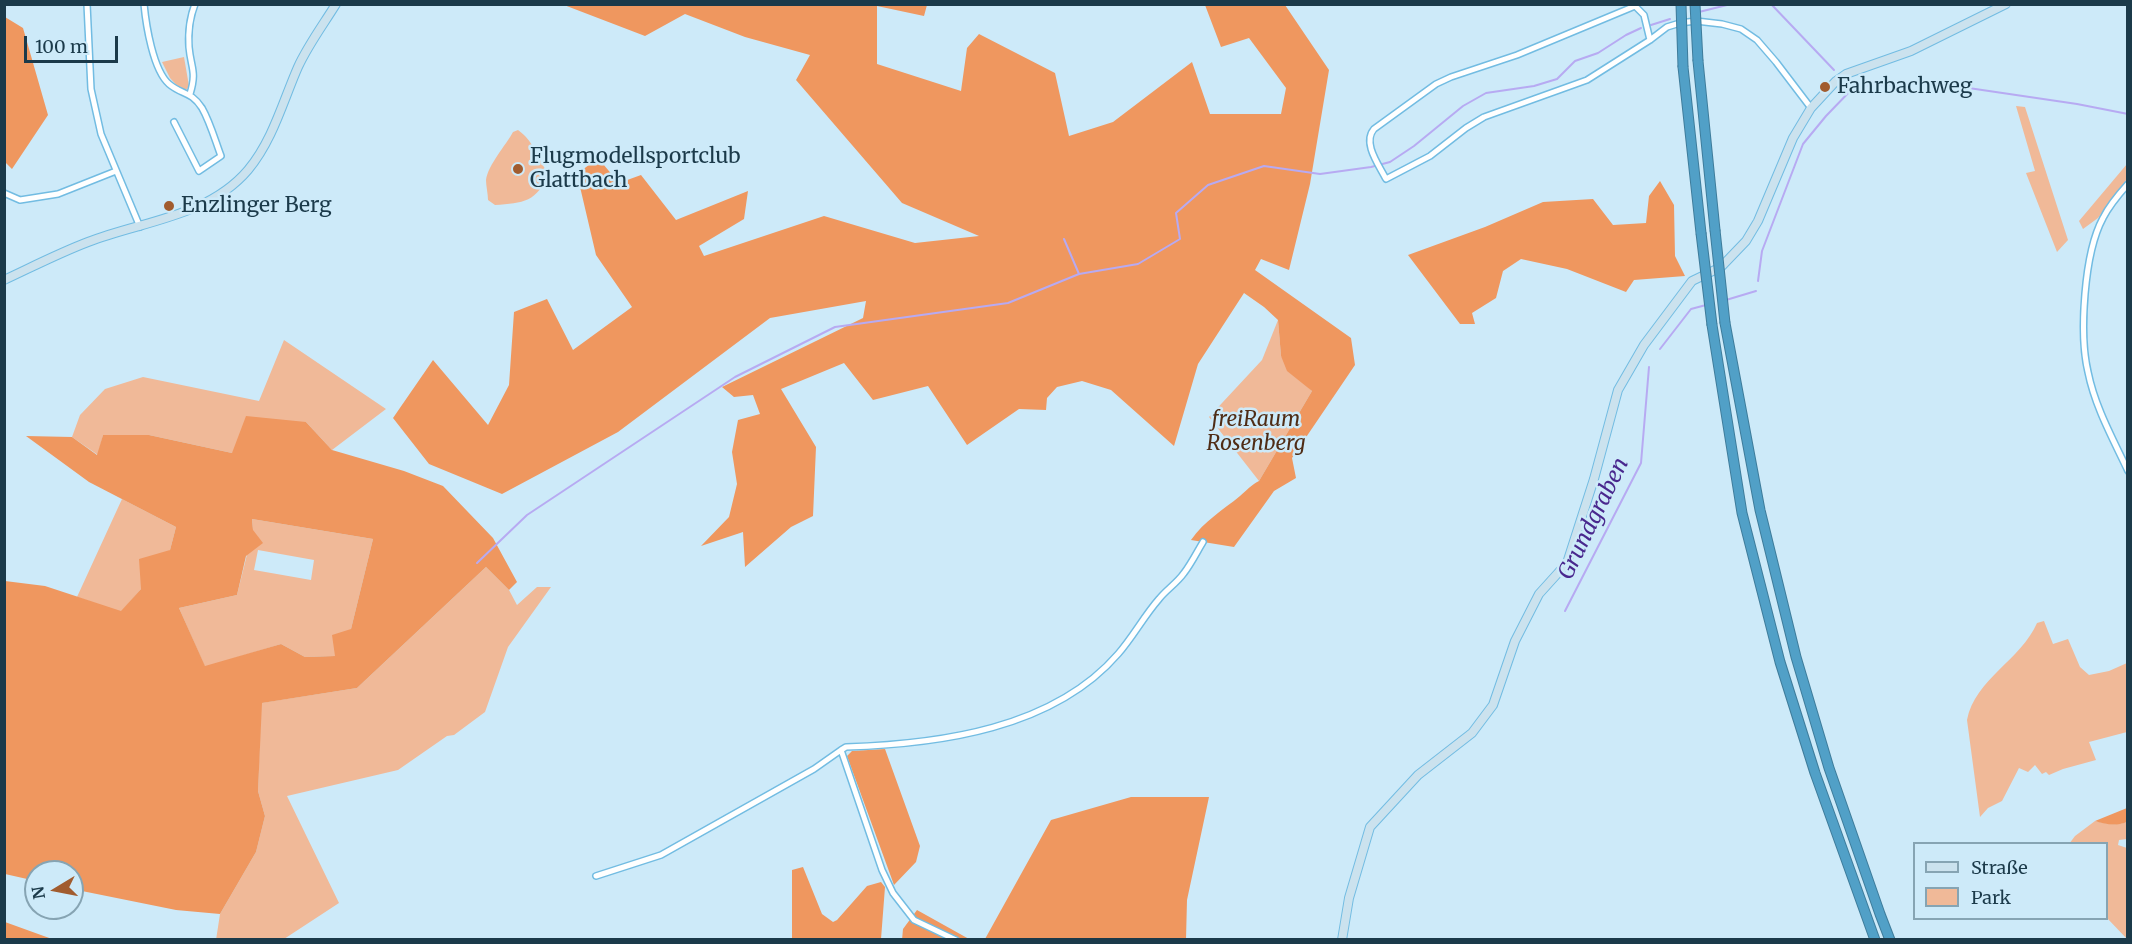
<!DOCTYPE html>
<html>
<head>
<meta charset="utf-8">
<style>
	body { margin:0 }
	#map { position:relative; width:2132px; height:944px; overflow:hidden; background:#cdeaf9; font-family:Merriweather,serif }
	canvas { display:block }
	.frame { position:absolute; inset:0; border:6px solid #1b3a4a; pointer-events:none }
	.legend { position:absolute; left:1913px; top:842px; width:195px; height:78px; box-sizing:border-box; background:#cdeaf9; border:2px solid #86a4b3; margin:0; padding:8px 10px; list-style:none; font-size:18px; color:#1b3a4a }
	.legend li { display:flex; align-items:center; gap:12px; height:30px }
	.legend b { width:30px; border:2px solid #86a4b3 }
	.north { position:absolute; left:24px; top:860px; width:60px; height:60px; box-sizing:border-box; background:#cdeaf9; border:2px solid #86a4b3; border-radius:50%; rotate:260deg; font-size:16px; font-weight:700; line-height:24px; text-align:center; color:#1b3a4a }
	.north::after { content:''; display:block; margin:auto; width:21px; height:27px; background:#a15c2f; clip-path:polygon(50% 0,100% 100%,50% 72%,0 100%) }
	.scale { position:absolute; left:24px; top:36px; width:94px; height:27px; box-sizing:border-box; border:3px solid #1b3a4a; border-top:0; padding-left:8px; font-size:18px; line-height:21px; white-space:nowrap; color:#1b3a4a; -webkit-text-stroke:4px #cdeaf9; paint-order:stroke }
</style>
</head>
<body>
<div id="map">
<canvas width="2132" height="944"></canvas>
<div class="frame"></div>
<ul class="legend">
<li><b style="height:8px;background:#cbe2ee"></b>Straße</li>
<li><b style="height:16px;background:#f0b998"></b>Park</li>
</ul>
<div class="north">N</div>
<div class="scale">100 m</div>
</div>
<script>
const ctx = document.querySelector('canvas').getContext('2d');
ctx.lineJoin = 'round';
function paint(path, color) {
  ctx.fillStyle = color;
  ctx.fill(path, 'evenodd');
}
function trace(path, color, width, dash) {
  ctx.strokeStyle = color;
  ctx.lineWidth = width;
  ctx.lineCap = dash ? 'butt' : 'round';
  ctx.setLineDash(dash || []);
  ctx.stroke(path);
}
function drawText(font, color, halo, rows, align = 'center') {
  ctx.font = font + ' Merriweather,serif';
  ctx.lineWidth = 5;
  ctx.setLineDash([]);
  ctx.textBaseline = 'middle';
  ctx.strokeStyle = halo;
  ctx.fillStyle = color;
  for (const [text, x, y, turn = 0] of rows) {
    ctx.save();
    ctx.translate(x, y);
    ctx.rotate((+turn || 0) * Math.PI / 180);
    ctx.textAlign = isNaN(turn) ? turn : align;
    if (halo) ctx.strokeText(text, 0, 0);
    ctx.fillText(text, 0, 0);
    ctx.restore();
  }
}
const green = new Path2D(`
	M184,57l5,29 -3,4h-5l-11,-12 -8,-16z
	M2016,106l9,1 43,133 -11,12 -31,-79 9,-2z
	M518,130c16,11 19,28 30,43 -10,29 -25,30 -53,32l-7,-5c0,-6 -2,-14 -2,-20 2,-15 20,-35 27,-48z
	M2127,164v15l-29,39 -15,11 -4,-8z
	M1278,320l3,36 31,35 -53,90 -50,-64 53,-57z
	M284,340l102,69 -54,41 -26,-28 -74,31 -83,-18h-46l-5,20 -26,-18 8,-22 25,-26 38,-12 116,24z
	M122,499l54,28 -6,23 -29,39 -20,23 -44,-15z
	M252,519l121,20 -22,90 -16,27 -30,1 -24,-13 -76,23 -26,-59 58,-13 16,-65zM258,550l56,10 -3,20 -57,-10z
	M486,567l23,23 8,15 20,-18h14l-43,60 -23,65 -31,23 -7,1 -49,34 -111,26 52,107 -55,36 -68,1 4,-26 36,-62 9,-36 -7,-25 3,-88 96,-15z
	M2044,621l9,23 15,-5 12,28 9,8 20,-4 18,-8v69l-38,10 7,18 -33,9 -14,6 -3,-3 -4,2 -7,-9 -7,7 -9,-4 -17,33 -14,7 -8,9 -13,-97c8,-41 54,-60 70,-97z
	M2095,821c12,3 21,5 32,1v17l-8,1 -1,5 9,3v91l-20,-21 -1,-74h-37l6,-8z`);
const forest = new Path2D(`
	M564,5h363l-3,11 -47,-10v58l84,27 6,-43 12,-14 76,39 14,63 44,-14 79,-60 18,52h71l5,-26 -37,-50 -28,9 -16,-42h80l44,65 -19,114 -21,86 -28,-11 -6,11 96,68 4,27 -63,93 4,20 -22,13 -40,56 -43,-7c13,-19 32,-30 49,-44 7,-6 11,-11 19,-15l53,-90 -25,-20 -6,-15 -3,-36 -14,-13 -20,-14 -46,71 -24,82 -63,-56 -29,-9 -25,6 -10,11 -1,12 -27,-1 -52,36 -39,-59 -55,14 -29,-37 -63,26 35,58 -3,69 -22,11 -46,40 -2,-35 -42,14 28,-29 8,-33 -5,-32 6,-32 22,-6 -7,-19 -19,2 -12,-10 141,-69 3,-17 -96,17 -152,114 -116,62 -73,-30 -36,-46 40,-58 55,65 21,-40 5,-73 33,-13 26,51 59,-43 -36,-52 -19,-81 21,-16 21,25 22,-8 35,45 72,-29 -4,28 -45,27 5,10 120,-40 91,27 64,-7 -77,-33 -106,-123 14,-25 -65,-18 -60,-23 -40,22z
	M5,17l18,11 25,87 -36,54 -7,-7z
	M1660,181l14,24 1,51 10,20 -51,4 -8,12 -59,-23 -46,-10 -18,12 -7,27 -24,15 3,11h-15l-52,-69 77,-28 58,-25 50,-3 20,26 33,-2 3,-27z
	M246,416l60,6 26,28 72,21 39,15 50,52 24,44 -8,8 -23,-23 -129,121 -95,15 -4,88 7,25 -9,36 -36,62 -44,-4 -104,-21v-17h-36v9l-31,-7v-293l40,5 76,25 20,-22 -2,-30 31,-9 6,-23 -87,-45 -63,-46 46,1 25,18 6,-20h46l83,18zM252,519l121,20 -22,90 -19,6 3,21 -30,1 -24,-13 -76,22 -26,-58 58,-13 9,-39 17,-13 -10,-13z
	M885,749l35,97 -4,16 -22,23 -47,-129 5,-5z
	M1131,797h78l-22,103 -1,39h-201l66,-119z
	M2127,808v14c-11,4 -20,3 -32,-1z
	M803,867l19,47 11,8 4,-2 30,-34 14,-4 4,5 -4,52h-89v-69z
	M917,910l52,29 -67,1 1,-11z
	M5,922l47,17h-47z`);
const stream = new Path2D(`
	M1771,4l63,66
	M1699,12l32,-8
	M1651,25l19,-6
	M1848,82l6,5
	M1928,82l149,22 51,10
	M1854,87l60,-4
	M1064,239l15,35
	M1758,281l4,-30 41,-107 23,-28 28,-29
	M1726,300l30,-9
	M1660,349l31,-40 15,-4
	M477,563l50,-48 208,-138 100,-50 173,-24 71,-29 59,-10 42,-25 -4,-26 32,-28 56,-19 56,8 51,-7 19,-5 24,-16 49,-40 23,-13 48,-7 23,-7 18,-18 23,-8 28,-18 15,-7
	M1565,611l76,-148 8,-96`);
const street = new Path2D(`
	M87,4l4,85 10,45 39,93
	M144,4c2,21 9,66 25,80 13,11 22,7 33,24 8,14 13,32 19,48l-22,15 -25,-49
	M1650,40l-6,-25 -9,-9 -118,49 -66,22 -15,7 -62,45c-12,14 5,36 12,50l44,-23 36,-28 18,-11 103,-37 63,-40 17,-13 13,-4 16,-2 26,3 19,5 16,11 19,22 35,46
	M190,94c7,-23 1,-25 -1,-47 -1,-14 1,-30 6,-43
	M2128,184c-9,10 -19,22 -25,34 -19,35 -24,116 -15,154 7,35 25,67 40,99
	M4,193l16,7 38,-6 58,-23
	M596,876l65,-21 153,-86 27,-19
	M956,940l-42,-20 -21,-27 -11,-23 -41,-120 5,-3c93,-3 207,-18 272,-93 15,-17 26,-38 41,-55 7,-9 18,-16 25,-26 7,-9 13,-21 19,-31`);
const secondary = new Path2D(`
	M4,280c28,-13 55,-27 84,-38 54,-21 120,-25 160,-72 25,-30 35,-69 50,-103 10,-22 25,-42 38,-63
	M1342,940l7,-42 21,-71 48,-52 54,-42 21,-28 22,-64 24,-47 28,-31 27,-84 24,-89 26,-45 48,-64 29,-14 25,-26 12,-20 35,-83 18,-30 25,-27 10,-7 65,-23 95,-47`);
const highway = new Path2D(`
	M1698,61l17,169
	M1683,67l18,166
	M1725,323l35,187 36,147 33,111 51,146 10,26
	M1712,325l30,188 38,149 35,111 60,167`);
const highwayBridge = new Path2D(`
	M1681,4l2,63
	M1695,4l3,57
	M1715,230l10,93
	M1701,233l11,92`);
const markers = [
	[1825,87,6,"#a15c2f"],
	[518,169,6,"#a15c2f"],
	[169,206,6,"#a15c2f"]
];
const poiNames = [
	["Fahrbachweg",1837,87],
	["Flugmodellsportclub",530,157],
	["Glattbach",530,181],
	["Enzlinger Berg",181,206]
];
const parkNames = [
	["freiRaum",1256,420],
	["Rosenberg",1256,444]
];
const waterNames = [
	["Grundgraben",1594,519,-64]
];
paint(green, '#f0b998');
paint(forest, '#ef975f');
trace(stream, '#b7aaf2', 2);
trace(street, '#72bce2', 8);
trace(secondary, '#72bce2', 10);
trace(highway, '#3e7c9b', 11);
trace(street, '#fff', 5);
trace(secondary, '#cbe2ee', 8);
trace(highway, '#51a0c7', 9);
trace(highwayBridge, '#3e7c9b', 11, []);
trace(highwayBridge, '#51a0c7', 9);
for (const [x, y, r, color] of markers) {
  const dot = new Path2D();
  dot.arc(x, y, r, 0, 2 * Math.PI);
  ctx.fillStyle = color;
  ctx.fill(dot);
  trace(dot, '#cdeaf9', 2);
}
drawText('21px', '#1b3a4a', '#cdeaf9', poiNames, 'left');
drawText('italic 21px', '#4f2c15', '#cdeaf9', parkNames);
drawText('italic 22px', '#49288e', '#cdeaf9', waterNames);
</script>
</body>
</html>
